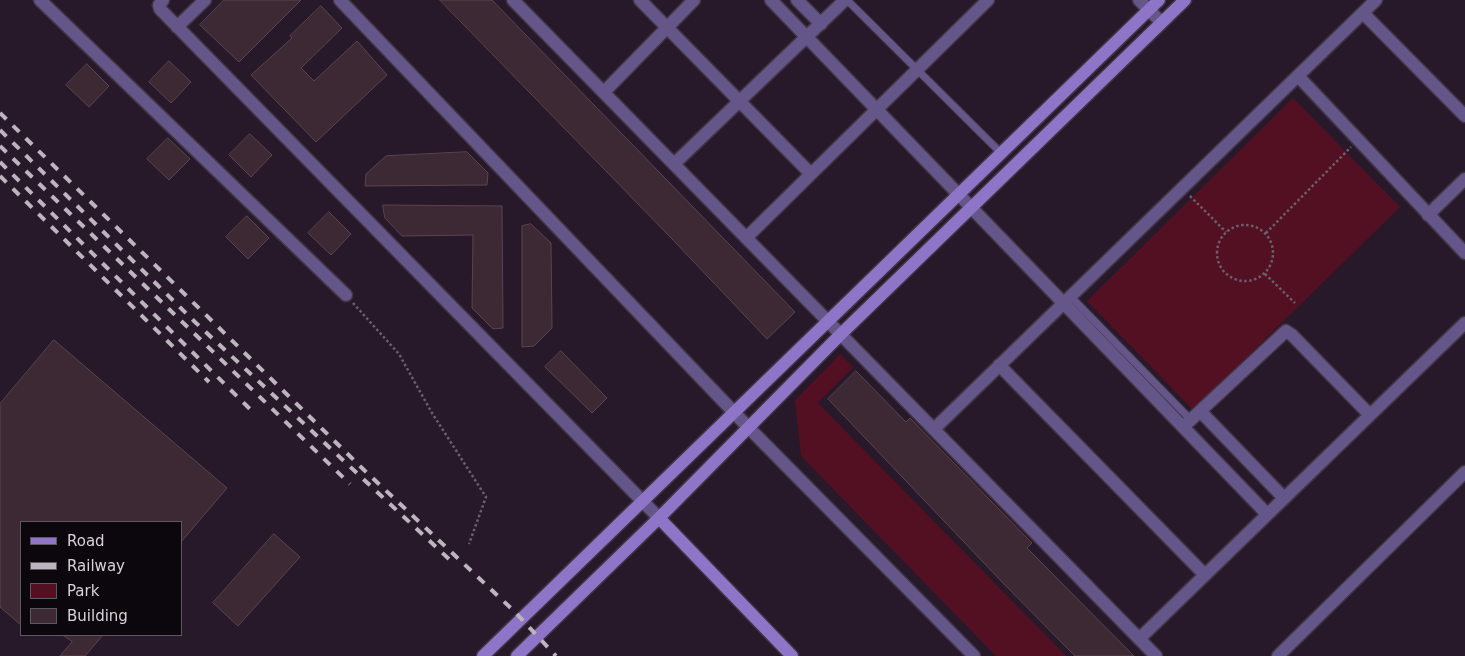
<!DOCTYPE html>
<html>
<head>
<meta charset="utf-8">
<style>
	body { margin:0 }
	#map { position:relative; width:1465px; height:656px; overflow:hidden; background:#271929; font-family:"DejaVu Sans",sans-serif }
	canvas { display:block }
	.legend { position:absolute; left:20px; top:521px; width:162px; height:115px; box-sizing:border-box; background:#0c070d; border:1px solid #5e5860; margin:0; padding:6px 9px; list-style:none; font-size:15px; color:#dad1dc }
	.legend li { display:flex; align-items:center; gap:10px; height:25px }
	.legend b { width:25px; border:1px solid #5e5860 }
</style>
</head>
<body>
<div id="map">
<canvas width="1465" height="656"></canvas>
<ul class="legend">
<li><b style="height:6px;background:#8e75c8"></b>Road</li>
<li><b style="height:6px;background:#beb4c0"></b>Railway</li>
<li><b style="height:14px;background:#541023"></b>Park</li>
<li><b style="height:14px;background:#3d2934"></b>Building</li>
</ul>
</div>
<script>
const ctx = document.querySelector('canvas').getContext('2d');
ctx.lineJoin = 'round';
function paint(path, color) {
  ctx.fillStyle = color;
  ctx.fill(path, 'evenodd');
}
function trace(path, color, width, dash) {
  ctx.strokeStyle = color;
  ctx.lineWidth = width;
  ctx.lineCap = dash ? 'butt' : 'round';
  ctx.setLineDash(dash || []);
  ctx.stroke(path);
}
const green = new Path2D(`
	M1293,98l107,109 -207,203 -106,-109z
	M840,354l13,13 -35,36 248,253h-70l-195,-200 -6,-56z`);
const building = new Path2D(`
	M224,0h77l-62,62 -39,-37z
	M440,0h52l303,312 -28,27 -93,-98z
	M321,6l21,22 -41,40 13,13 43,-40 30,34 -71,67 -65,-67 41,-37 -2,-2z
	M169,61l22,21 -20,21 -22,-21z
	M87,64l22,22 -20,21 -23,-22z
	M250,134l22,21 -21,22 -22,-22z
	M168,138l22,21 -21,21 -22,-21z
	M467,152l21,21 -1,12 -122,1 1,-12 20,-18z
	M383,205l119,1 1,122 -10,1 -21,-21 1,-73 -71,1 -17,-18z
	M329,212l22,22 -20,21 -23,-22z
	M247,216l22,22 -21,21 -22,-22z
	M531,224l20,19 1,85 -18,18 -12,1v-121z
	M54,340l173,148 -46,54v-20h-160v103l-21,-18v-203z
	M561,351l46,47 -15,15 -47,-46z
	M856,371l50,51 4,-4 42,43 80,82 -5,5 107,108h-59l-73,-74 -174,-183z
	M274,534l26,23 -62,69 -25,-23z
	M63,635h40l-18,21h-25l12,-14z`);
const path = new Path2D(`
	M1190,196l36,36
	M1217 253a28 28 0 1 1 56 0a28 28 0 1 1-56 0Z
	M1266,233l85,-86
	M1265,274l30,29
	M353,303l46,51 33,59 54,84 -17,47`);
const lane = new Path2D(`
	M847,0l150,149
	M1071,297l120,123`);
const street = new Path2D(`
	M40,0l306,295
	M163,0l-4,5 1,4 499,509
	M340,0l408,427 226,229
	M513,0l643,656
	M640,0l170,173
	M771,0l496,514
	M797,0l24,24
	M1139,0l22,22
	M1363,13l102,103
	M177,27l28,-27
	M1298,76l167,177
	M604,92l90,-92
	M674,164l171,-164
	M1428,215l37,-36
	M746,238l242,-238
	M999,365l206,210
	M1200,411l84,87
	M1183,427l103,-96 6,4 78,80
	M934,429l442,-429
	M1139,639l326,-316
	M1278,656l187,-184`);
const secondary = new Path2D(`
	M659,518l133,138
	M483,656l676,-656
	M517,656l142,-138 182,-184 344,-334`);
const rail = new Path2D(`
	M0,113l364,357 151,142 41,44
	M0,130l195,192 255,238
	M0,146l350,338
	M0,162l254,251
	M0,176l209,206`);
paint(green, '#541023');
paint(building, '#3d2934');
trace(building, '#5a4450', 1);
trace(lane, '#403342', 9);
trace(street, '#403342', 15);
trace(secondary, '#403342', 15);
trace(path, '#6b5f6d', 2.5, [2.5, 2.5]);
trace(lane, '#65568a', 7);
trace(street, '#65568a', 12);
trace(secondary, '#8e75c8', 12);
trace(rail, '#beb4c0', 4, [9, 9]);
</script>
</body>
</html>
